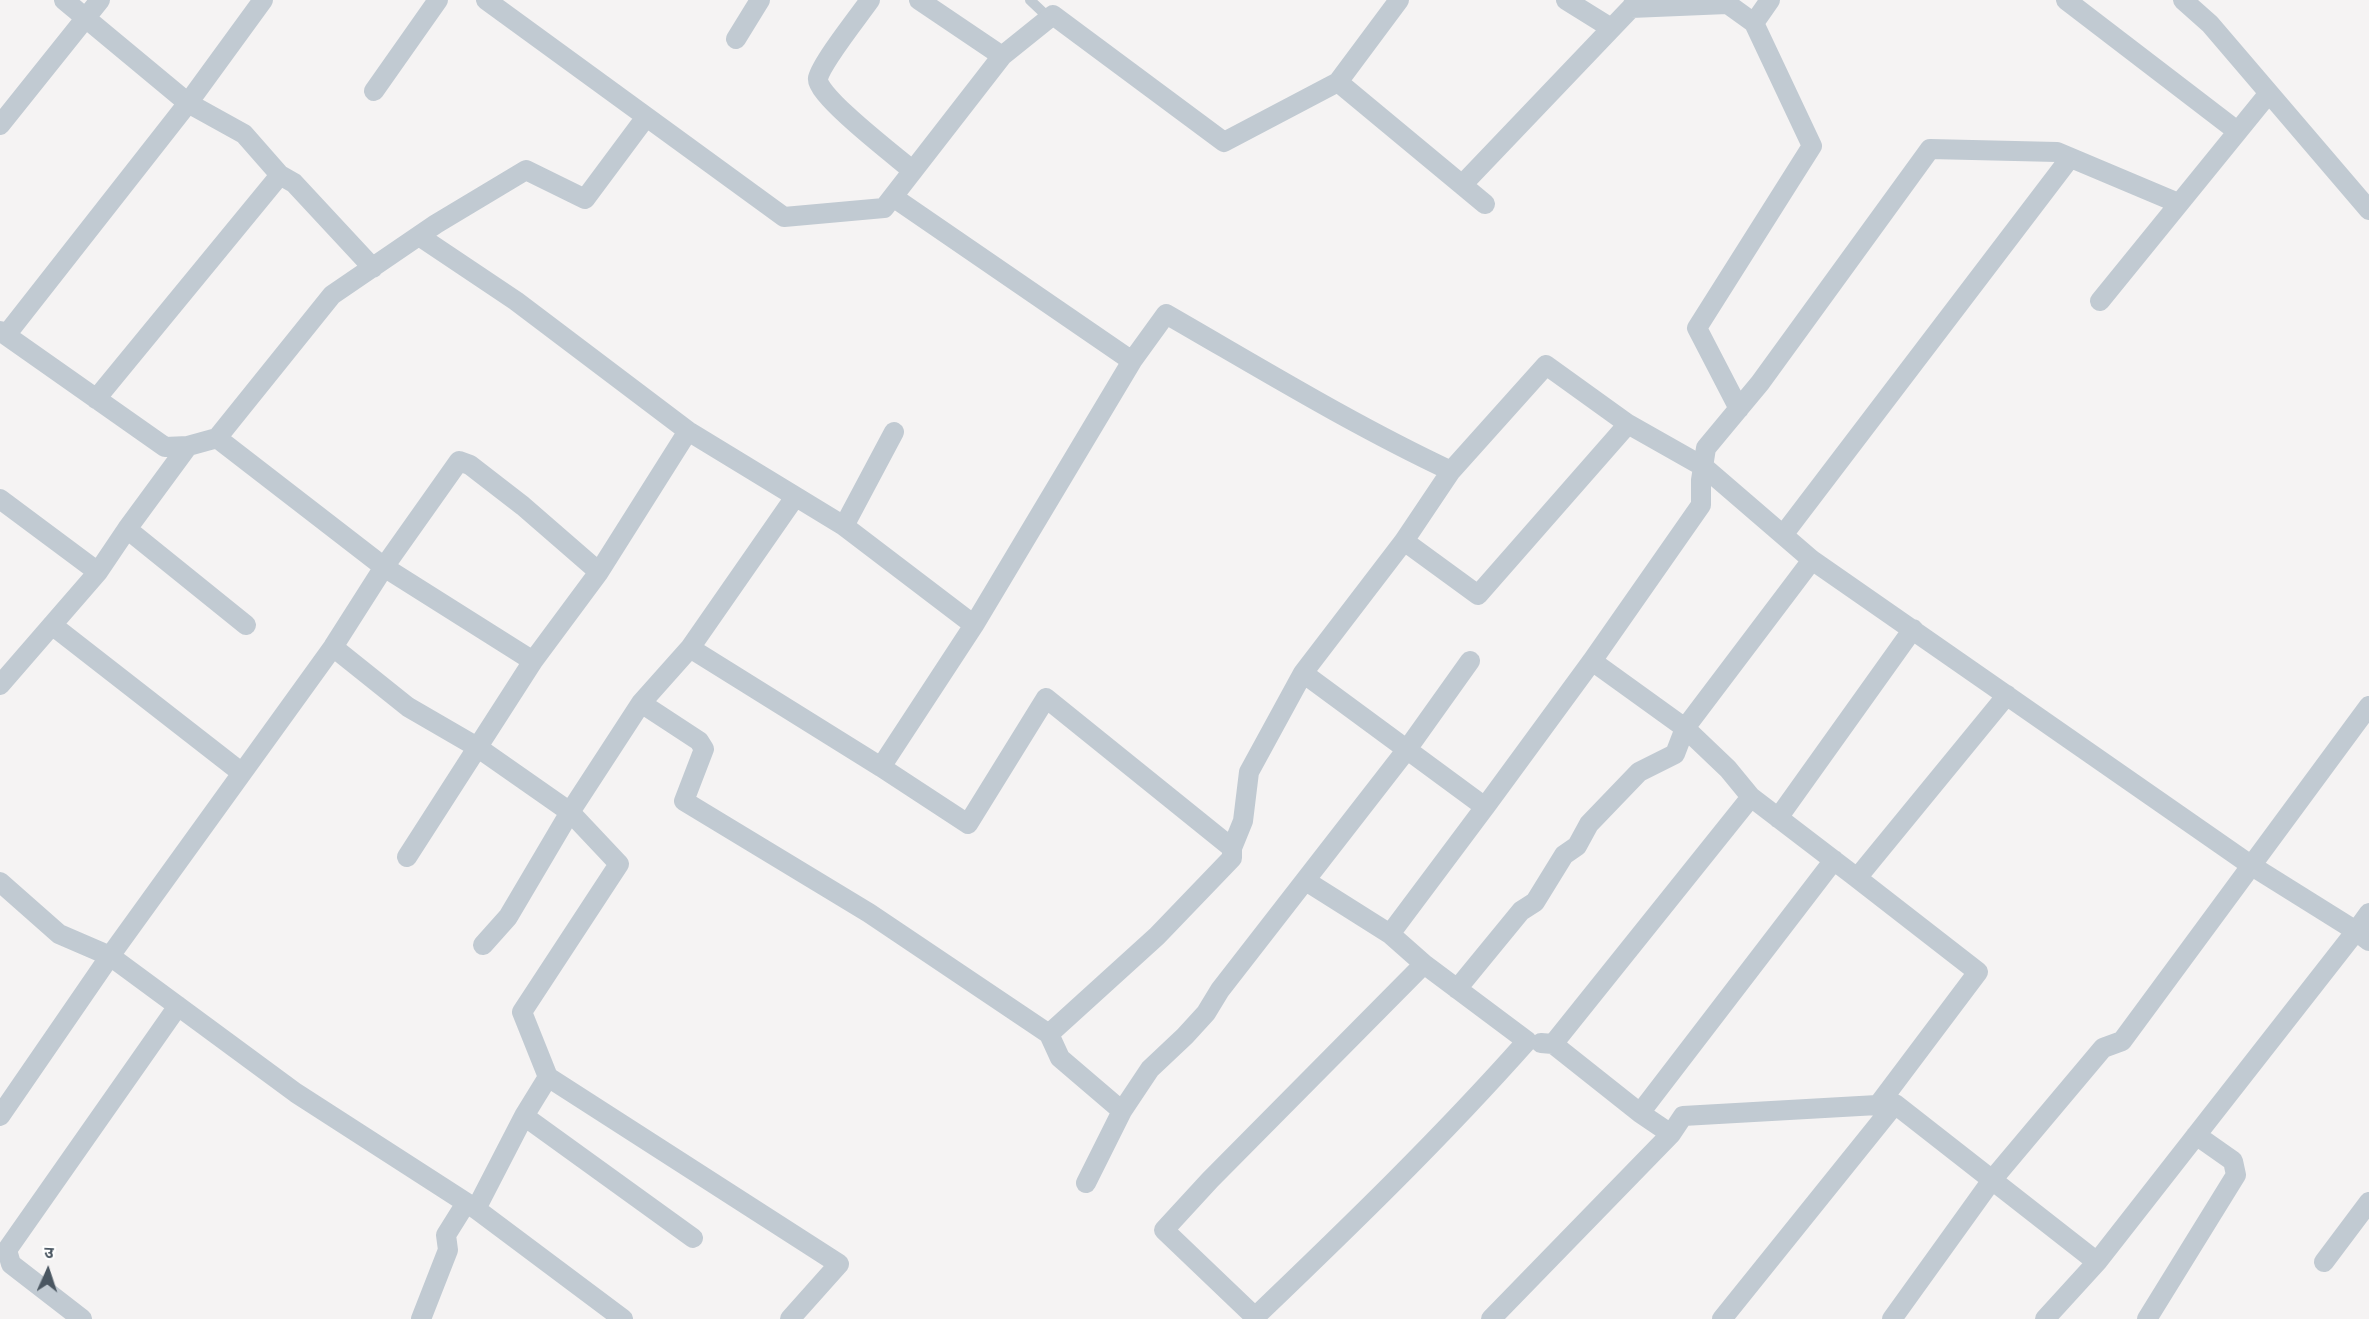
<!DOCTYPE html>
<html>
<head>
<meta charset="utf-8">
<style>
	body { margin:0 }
	#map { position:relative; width:2369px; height:1319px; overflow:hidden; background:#f5f3f3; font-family:"Varela Round","Noto Sans Devanagari",sans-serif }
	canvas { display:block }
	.north { position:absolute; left:18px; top:1241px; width:60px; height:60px; -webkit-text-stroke:4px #fff; paint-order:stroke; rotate:3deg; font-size:16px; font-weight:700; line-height:24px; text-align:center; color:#4a5661 }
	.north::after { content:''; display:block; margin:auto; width:21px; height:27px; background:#4a5661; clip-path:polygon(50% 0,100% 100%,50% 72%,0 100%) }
</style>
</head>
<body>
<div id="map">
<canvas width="2369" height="1319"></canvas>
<div class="north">उ</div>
</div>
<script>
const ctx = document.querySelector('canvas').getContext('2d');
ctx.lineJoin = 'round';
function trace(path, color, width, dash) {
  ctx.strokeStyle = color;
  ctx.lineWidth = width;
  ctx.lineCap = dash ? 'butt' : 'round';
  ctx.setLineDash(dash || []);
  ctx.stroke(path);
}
const lane = new Path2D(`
	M1030,0l19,18`);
const street = new Path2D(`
	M64,0l124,103 56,31 36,41 14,8 79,85
	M486,0l298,217 100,-9 118,-152 -83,-56
	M870,0c-12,17 -48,62 -52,78 -4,16 80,80 95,93
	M1566,0l45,28
	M1722,0l32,23 58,123 -115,182 42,81
	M2066,0l171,131
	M2183,0l27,24 159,186
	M1631,8l96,-4
	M1754,23l16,-23
	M736,39l24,-39
	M1002,56l51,-41 171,127 114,-60 147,122
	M1338,82l61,-82
	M374,91l64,-91
	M0,125l100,-125
	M1462,185l169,-177 5,-8
	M893,197l239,164
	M419,236l97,65 172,130 156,95 130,99 -93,142 -191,-119 105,-151
	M2100,301l169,-208
	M0,331l165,116 23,-1 29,-8 167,129 -51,80 -223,309 -110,160
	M6,335l182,-232 75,-103
	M96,399l184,-224
	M1628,424l76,43 108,93 440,306 104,65 13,-18
	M217,438l115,-143 104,-71 90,-54 59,29 61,-82
	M0,499l98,73
	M844,526l50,-94
	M127,529l119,96
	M1783,535l287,-377
	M52,625l190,148
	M974,625l158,-264 34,-47c94,54 187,111 285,157
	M333,647l75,60 69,40 93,65 49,52 -97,148 26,65 -24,39
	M533,661l-149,-94 75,-106 11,4 53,41 76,66
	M1592,661l93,67 43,41 23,28 106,81 150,-183
	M1303,673l101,-132 47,-70 95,-106 82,59 -150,171 -74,-54
	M0,685l98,-113 29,-43 61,-83
	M641,703l58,38 5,8 -20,52 185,112 180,121 108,-98 75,-78v-10l-186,-150 -78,126 -87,-57
	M1485,807l107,-146 109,-156v-25l5,-32 54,-65 170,-234 127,3 121,51
	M1778,818l135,-189
	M1232,848l11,-27 6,-49 54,-99 182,134 -95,127 34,30
	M407,857l126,-196 66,-89 89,-141
	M1857,878l121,94 -100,133
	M1306,881l84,53
	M0,882l59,52 51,22 186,137 180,116 48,-93 169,122
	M483,945l25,-28 62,-105 71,-109 49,-55
	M1457,989l64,-78 14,-9 29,-47 13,-9 12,-22 50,-52 36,-18 10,-26 127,-168
	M1049,1034l11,24 62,53
	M1541,1043l12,1 87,69 31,21
	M1553,1044l198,-247
	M548,1077l291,187 -49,55
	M1640,1113l194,-253
	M1086,1183l36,-72 28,-42 35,-33 21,-23 14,-23 188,-242 62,-87
	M476,1209l147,110
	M2324,1262l45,-60
	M82,1319l-71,-55 -4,-14 171,-244
	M421,1319l27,-69 -2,-15 20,-32
	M1253,1319c94,-90 188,-181 274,-278l-103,-77 -214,216 -46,50 91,87
	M1491,1319l180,-185 12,-18 212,-12 202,158 259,-331 13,10
	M1722,1319l173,-215
	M1892,1319l100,-139 111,-132 19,-7 247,-335
	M2045,1319l52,-57
	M2147,1319l89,-144 -3,-14 -37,-26`);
trace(lane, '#c1cad2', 10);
trace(street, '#c1cad2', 20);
</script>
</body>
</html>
